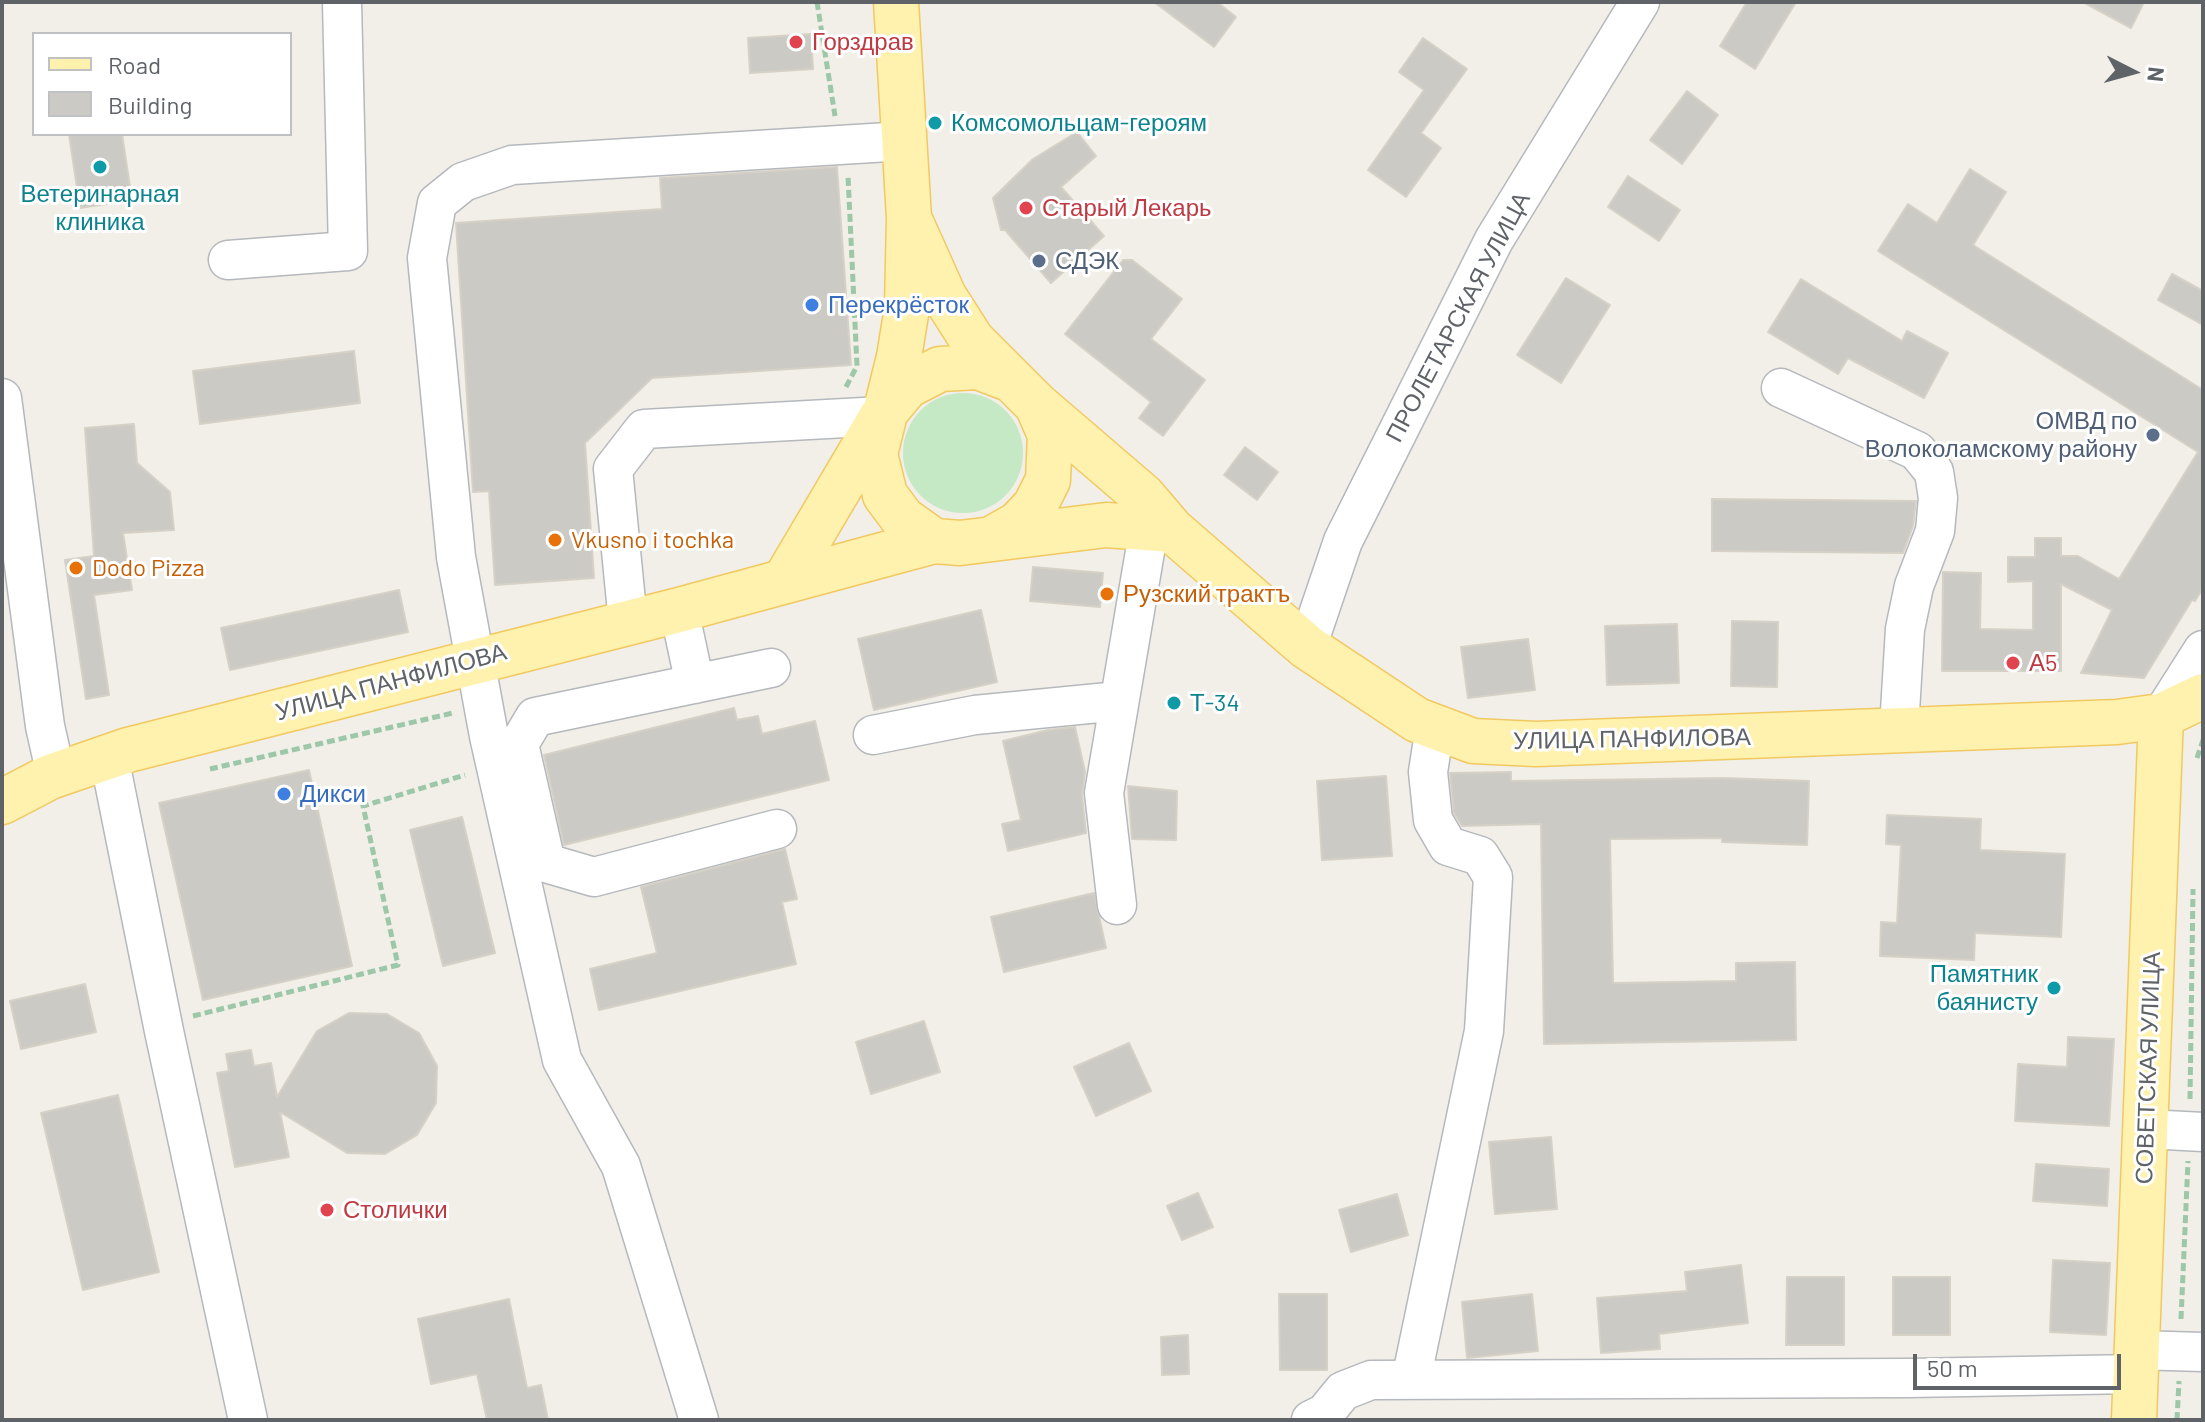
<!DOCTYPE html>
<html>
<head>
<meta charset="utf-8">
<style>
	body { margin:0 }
	#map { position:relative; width:2205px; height:1422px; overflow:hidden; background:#f1efe8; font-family:Barlow,sans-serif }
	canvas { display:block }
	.frame { position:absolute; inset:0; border:4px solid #5f6368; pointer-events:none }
	.legend { position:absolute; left:32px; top:32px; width:260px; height:104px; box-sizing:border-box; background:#fff; border:2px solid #bfc1c3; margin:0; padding:10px 14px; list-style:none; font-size:24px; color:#5f6368 }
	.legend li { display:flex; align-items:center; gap:16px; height:40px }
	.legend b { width:40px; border:2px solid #bfc1c3 }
	.north { position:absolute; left:2093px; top:32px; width:80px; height:80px; -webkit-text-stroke:6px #fff; paint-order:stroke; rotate:96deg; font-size:22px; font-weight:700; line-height:32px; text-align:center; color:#5f6368 }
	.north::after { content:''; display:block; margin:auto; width:28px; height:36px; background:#5f6368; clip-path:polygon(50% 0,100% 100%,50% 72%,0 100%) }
	.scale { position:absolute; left:1913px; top:1354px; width:208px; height:36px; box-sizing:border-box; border:4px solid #5f6368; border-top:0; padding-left:10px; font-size:24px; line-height:28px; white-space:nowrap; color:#5f6368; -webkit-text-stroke:6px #fff; paint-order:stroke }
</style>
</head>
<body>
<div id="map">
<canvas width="2205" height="1422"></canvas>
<div class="frame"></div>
<ul class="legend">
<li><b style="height:10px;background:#fff2af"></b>Road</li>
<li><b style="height:22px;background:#cccac5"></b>Building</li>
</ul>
<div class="north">N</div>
<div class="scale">50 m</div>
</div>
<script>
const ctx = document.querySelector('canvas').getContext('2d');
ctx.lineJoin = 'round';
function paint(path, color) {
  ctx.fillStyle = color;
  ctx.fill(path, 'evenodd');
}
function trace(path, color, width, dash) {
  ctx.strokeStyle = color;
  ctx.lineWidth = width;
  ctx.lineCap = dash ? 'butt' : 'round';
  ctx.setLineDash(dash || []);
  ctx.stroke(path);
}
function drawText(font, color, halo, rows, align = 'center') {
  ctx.font = font + ' Barlow,sans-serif';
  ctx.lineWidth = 6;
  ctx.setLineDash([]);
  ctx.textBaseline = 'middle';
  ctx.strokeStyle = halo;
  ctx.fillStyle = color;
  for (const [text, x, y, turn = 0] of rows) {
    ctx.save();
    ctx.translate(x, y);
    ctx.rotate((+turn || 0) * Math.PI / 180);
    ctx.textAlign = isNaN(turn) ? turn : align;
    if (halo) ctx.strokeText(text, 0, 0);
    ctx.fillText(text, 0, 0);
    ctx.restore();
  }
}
const green = new Path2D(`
	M903 453a60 60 0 1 1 120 0a60 60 0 1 1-120 0Z`);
const building = new Path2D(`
	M1154,2h63l19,15 -22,30z
	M1747,2h49l-41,67 -35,-23z
	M2083,2h61l-13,26z
	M811,34l2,35 -63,4 -2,-35z
	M1423,38l44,31 -46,64 20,15 -35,49 -38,-27 56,-80 -25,-18z
	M1687,91l31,24 -36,49 -32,-24z
	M1077,132l19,24 -35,31 43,49 -53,47 -46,-53h-4l-8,-32 40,-39z
	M69,134h53l10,66 -52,8z
	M837,167l14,198 -199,13 -67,65 9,135 -99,7 -6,-94 -16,1 -17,-269 206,-14 -2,-31z
	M1970,169l36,23 -33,53 230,145v198l-8,13 -3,-1 -48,78 -63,-5 31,-63 -51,-26v87h-119l1,-99 38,1 -1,56 53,1v-49l-25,1v-25h27v-19h26v18h17l41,23 79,-127 -320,-201 30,-47 29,19z
	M1628,176l52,34 -21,31 -51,-34z
	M1123,260h9l50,39 -31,40 54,41 -42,56 -24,-18 12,-16 -86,-68z
	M2172,274l31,17v34l-45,-25z
	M1566,278l44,27 -49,78 -44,-28z
	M1801,279l101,62 5,-10 41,22 -24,45 -76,-40 -10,16 -70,-42z
	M354,351l6,52 -160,21 -7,-53z
	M134,424l3,39 33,29 4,38 -51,3 9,57 -38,5 15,100 -23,4 -21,-139 29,-4 -9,-128z
	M1245,447l33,25 -21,28 -33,-25z
	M1712,499l204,2 -3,25 -10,27 -191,-2z
	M1033,567l70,6 -3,34 -70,-6z
	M399,590l9,42 -178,38 -9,-42z
	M981,610l16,72 -123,28 -16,-71z
	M1732,621l46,1 -1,65 -46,-1z
	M1677,624l2,59 -72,2 -2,-59z
	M1528,639l7,51 -67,8 -7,-51z
	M734,708l3,12 21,-4 4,18 53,-13 14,59 -265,65 -20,-90z
	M1075,727l10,45 -3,23 4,38 -78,18 -6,-27 19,-4 -18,-79 45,-11z
	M309,770l43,196 -149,34 -44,-197z
	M1511,772v9l212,-3 86,3 -2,64 -85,-3v-4l-112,1 3,144 123,-2v-18l59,-1 1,78 -252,4 -3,-220 -79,2 -8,-13 -4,-40z
	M1386,776l6,80 -70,4 -5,-79z
	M1128,786l49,5 -1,49 -44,-1z
	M1887,815l94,4 -1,31 85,4 -4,83 -86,-4 -1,27 -94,-4 1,-34 16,1 4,-78 -15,-1z
	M462,817l33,136 -52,13 -33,-136z
	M785,849l12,50 -15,3 14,62 -197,46 -9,-41 67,-16 -16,-66z
	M1094,893l12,55 -102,24 -13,-55z
	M85,984l11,48 -75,17 -11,-48z
	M349,1013l38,1 32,19 18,33 -1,37 -19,32 -32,19 -38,-1 -67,-41 9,45 -54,10 -18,-94 12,-2 -3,-17 25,-4 3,16 17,-3 6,34 40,-66z
	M924,1021l16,51 -69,22 -15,-52z
	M2068,1037l46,2 -5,87 -94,-5 3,-57 49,3z
	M1129,1043l22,48 -55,25 -22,-49z
	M118,1095l41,177 -76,18 -42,-177z
	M1551,1137l6,72 -62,5 -6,-72z
	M2036,1164l73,5 -2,37 -74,-5z
	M1198,1193l15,34 -31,13 -15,-34z
	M1397,1194l11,41 -57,17 -12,-42z
	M2053,1260l57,3 -4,72 -56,-3z
	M1741,1265l7,58 -89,11 1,15 -59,4 -4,-55 90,-7 -2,-19z
	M1787,1277h57v68h-58z
	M1893,1277h57v58h-57z
	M1279,1294h48v76h-47z
	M1532,1294l6,57 -71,7 -5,-56z
	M509,1299l18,89 14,-3 7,35h-61l-10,-46 -46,10 -13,-65z
	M1188,1335l1,39 -27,1 -1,-38z`);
const path = new Path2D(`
	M817,2l18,114
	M846,387l11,-21 -9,-190
	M2197,758l6,-18
	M210,769l243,-56
	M193,1016l205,-51 -35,-159 102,-31
	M2190,1099l3,-210
	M2181,1319l7,-158
	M2177,1420l2,-39`);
const minor = new Path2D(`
	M228,260l120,-9 -6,-249
	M1781,388l136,63 17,21 4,26 -3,33 -21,55 -9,43 -6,99
	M2,398l43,328 11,49
	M679,610l16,74
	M628,622l-15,-153 31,-40 238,-13
	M1307,647l36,-106 151,-301 146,-238
	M771,668l-236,49 -16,27 27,119 48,14 183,-48
	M2161,716l42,-66
	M873,735l102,-20 144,-14
	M109,757l55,274 84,389
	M1117,905l-13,-112 45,-265
	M2147,1129l56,3
	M2136,1350l67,2
	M1411,1380l73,-349 9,-154 -13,-21 -32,-10 -15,-26 -5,-48 7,-45
	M699,1420l-78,-254 -59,-106 -73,-324 -33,-179 -29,-299 10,-55 26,-21 49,-17 393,-24
	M1311,1420l14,-7 18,-22 28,-11 537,-2 227,-4`);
const major = new Path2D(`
	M896,2l13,216 -2,90 -8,49 -24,97 10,41 18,24 31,22
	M909,218l35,78 28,44 65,65 106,91 29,34 135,117 110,73 56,21 63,3 581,-22 44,-6 42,-20
	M995,537l23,-13 17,-18 13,-26 2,-45 -13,-30
	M785,580l97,-164 25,-30 33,-17 38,-2 34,13
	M2,802l48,-25 78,-27 551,-140 255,-69 26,2 146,-18 66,5
	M2134,1420l27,-704`);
const markers = [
	[796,42,8,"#e0444e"],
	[935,123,8,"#0f9aa8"],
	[100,167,8,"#0f9aa8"],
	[1026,208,8,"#e0444e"],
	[1039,261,8,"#5c6f8a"],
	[812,305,8,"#3f7fe0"],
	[2153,435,8,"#5c6f8a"],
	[555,540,8,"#e8710a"],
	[76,568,8,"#e8710a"],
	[1107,594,8,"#e8710a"],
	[2013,663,8,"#e0444e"],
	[1174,703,8,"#0f9aa8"],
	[284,794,8,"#3f7fe0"],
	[2054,988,8,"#0f9aa8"],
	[327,1210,8,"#e0444e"]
];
const healthNames = [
	["Горздрав",812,42],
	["Старый Лекарь",1042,208],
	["А5",2029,663],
	["Столички",343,1210]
];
const cultureNames = [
	["Комсомольцам-героям",951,123],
	["Ветеринарная",100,194,"center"],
	["клиника",100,222,"center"],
	["Т-34",1190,703],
	["Памятник",2038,974,"right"],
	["баянисту",2038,1002,"right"]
];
const serviceNames = [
	["СДЭК",1055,261],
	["ОМВД по",2137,421,"right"],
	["Волоколамскому району",2137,449,"right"]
];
const shopNames = [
	["Перекрёсток",828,305],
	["Дикси",300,794]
];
const streetNames = [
	["ПРОЛЕТАРСКАЯ УЛИЦА",1458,317,-62],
	["УЛИЦА ПАНФИЛОВА",391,682,-15],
	["УЛИЦА ПАНФИЛОВА",1632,739,-1],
	["СОВЕТСКАЯ УЛИЦА",2148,1068,-88]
];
const foodNames = [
	["Vkusno i tochka",571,540],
	["Dodo Pizza",92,568],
	["Рузский трактъ",1123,594]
];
paint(green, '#c5e8c5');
paint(building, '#cccac5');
trace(building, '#d6d1c6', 2);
trace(minor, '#b5b8bc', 41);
trace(major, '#f2c960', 47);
trace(path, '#9cc7a9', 5, [8, 4]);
trace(minor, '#fff', 38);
trace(major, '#fff2af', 44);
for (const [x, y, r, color] of markers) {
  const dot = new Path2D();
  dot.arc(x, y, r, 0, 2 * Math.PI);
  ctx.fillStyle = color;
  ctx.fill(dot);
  trace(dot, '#fff', 3);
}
drawText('24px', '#be3a42', '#fff', healthNames, 'left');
drawText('24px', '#0d838f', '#fff', cultureNames, 'left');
drawText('24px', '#4e5e75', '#fff', serviceNames, 'left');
drawText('24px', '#366cbe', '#fff', shopNames, 'left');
drawText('24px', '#5f6368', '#fff', streetNames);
drawText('24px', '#c56008', '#fff', foodNames, 'left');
</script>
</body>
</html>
